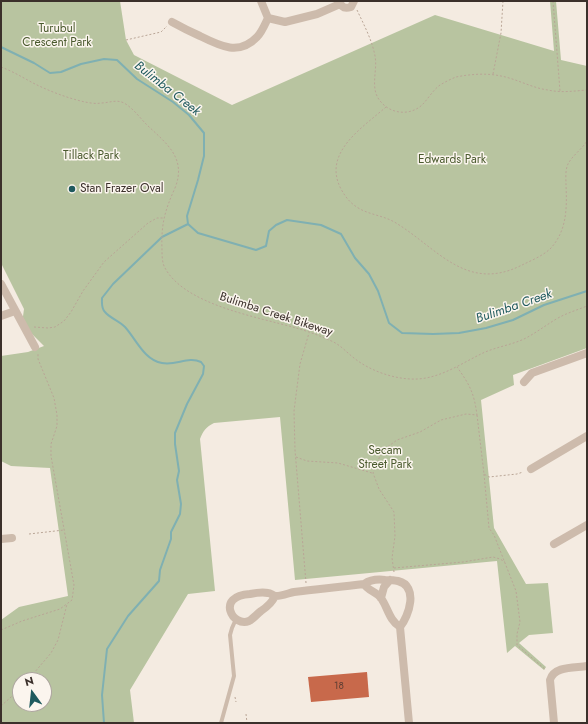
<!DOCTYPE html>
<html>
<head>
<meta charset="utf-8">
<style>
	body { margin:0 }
	#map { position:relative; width:588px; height:724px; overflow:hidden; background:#f4ebe1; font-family:Jost,sans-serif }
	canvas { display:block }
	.frame { position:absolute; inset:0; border:2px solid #3b302b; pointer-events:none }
	.north { position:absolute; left:12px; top:672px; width:40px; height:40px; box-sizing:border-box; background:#fbf5ee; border:1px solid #aea6a0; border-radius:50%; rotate:345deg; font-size:11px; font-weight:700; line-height:16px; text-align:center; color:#3b302b }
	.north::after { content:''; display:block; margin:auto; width:14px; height:18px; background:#1f5a5e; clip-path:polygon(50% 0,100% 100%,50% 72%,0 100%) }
</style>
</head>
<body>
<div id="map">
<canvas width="588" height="724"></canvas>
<div class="frame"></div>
<div class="north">N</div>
</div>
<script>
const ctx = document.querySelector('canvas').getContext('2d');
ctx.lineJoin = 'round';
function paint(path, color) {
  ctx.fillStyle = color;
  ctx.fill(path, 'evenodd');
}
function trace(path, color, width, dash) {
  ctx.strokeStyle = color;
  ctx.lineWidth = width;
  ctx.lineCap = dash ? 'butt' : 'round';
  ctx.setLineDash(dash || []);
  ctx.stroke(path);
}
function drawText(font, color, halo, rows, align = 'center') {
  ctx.font = font + ' Jost,sans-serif';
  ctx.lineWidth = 3;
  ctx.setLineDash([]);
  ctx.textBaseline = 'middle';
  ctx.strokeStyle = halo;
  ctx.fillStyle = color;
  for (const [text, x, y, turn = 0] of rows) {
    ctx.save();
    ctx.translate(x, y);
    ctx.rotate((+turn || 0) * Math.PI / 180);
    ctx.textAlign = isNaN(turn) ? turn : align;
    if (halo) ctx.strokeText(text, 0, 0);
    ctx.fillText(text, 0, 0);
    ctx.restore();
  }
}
const green = new Path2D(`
	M1,1h119l6,39 8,15 98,50 203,-90 119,36 -4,-50h6l5,59 26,6v282l-74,27 1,10 -33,15 13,128 32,56 22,-1 5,50 -24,2 -10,8 27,24 -2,3 -29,-24 -8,7 -10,-92 -202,19 -15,-163 -66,6c-8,4 -11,8 -14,16l15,152 -27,3 -58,96 4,33h-133v-103l18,-13 49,-11 -18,-128 -39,-2 -10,-5v-105l27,-4 16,-6 -22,-22 2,-15 -23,-46zM20,680h24v24h-24z`);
const stream = new Path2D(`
	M1,47l33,16 16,10 11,-1 20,-8 23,-5 13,1 20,19 36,23 16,13 15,18v23l-6,24 -11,36 1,8 10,9 58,17 10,-4 3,-15 7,-6 11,-5 34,5 20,9 14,24 14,16 9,17 11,32 13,10 31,1 26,-1 27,-5 27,-8 31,-15 43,-14
	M104,723l-2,-28 5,-46 21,-33 31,-35 1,-11 11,-31v-7l9,-18 1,-10 -4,-24 2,-9 -4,-27v-11l12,-29 16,-30 1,-8 -3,-4c-13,-6 -25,4 -39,1 -18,-3 -26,-24 -37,-36 -6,-6 -15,-9 -20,-15 -4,-4 -3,-9 -3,-14l11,-14 49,-47 26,-13`);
const building = new Path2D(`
	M367,672l2,25 -58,5 -3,-25z`);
const path = new Path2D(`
	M553,1l7,90
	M357,10c7,15 15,30 18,46 3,15 -6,33 6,46 10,12 29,14 41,3 6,-6 11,-15 18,-20 5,-3 11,-6 16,-8 15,-3 31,-4 45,-1 16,3 31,12 47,14 13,3 26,1 39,0
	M126,40l35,-8 6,-6
	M1,67c11,4 21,10 32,16 16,8 34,15 52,19 5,1 11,2 16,1 8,0 15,-4 23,0 9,5 16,15 23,22 19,18 40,33 28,63 -10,22 -14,36 -13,61 0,6 0,14 3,19 20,37 93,49 131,60 11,3 22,7 33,12 11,4 17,12 25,18 16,13 42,22 63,21 24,-1 45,-16 66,-26 13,-6 28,-8 41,-14 12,-6 22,-14 34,-21 9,-5 19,-8 29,-12
	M493,74l8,-41 2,-32
	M386,107c-24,21 -64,46 -45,82 5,9 10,15 19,20 11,6 25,7 36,14 41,25 70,69 124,43 10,-5 23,-10 31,-18 16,-18 16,-40 15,-63 0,-6 -1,-15 2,-21 4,-8 14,-15 19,-23
	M34,327l14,1 7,-1 9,-6 7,-9 12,-21 21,-29 44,-39 9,-5h6
	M477,415l7,59 5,3 28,-3 6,-2
	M296,457l11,4 31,2 34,10
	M484,474l5,54 5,7 22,56 4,31 -3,12v11l29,25
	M29,534l35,-4
	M394,568l69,-6 30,-5 7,2 5,3
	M394,572l-2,-14 3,-22 -1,-24 -15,-23 -6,-16 9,-22 15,-11 23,-8 21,-12 25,-6 11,1c-3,-22 -7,-30 -20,-48
	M306,583l-11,-133 -1,-39 6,-47 9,-31
	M1,630l21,-9 38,-12 12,-9 2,-15 -23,-129v-12l6,-18v-11l-3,-17 -16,-39v-5
	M28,680l23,-27 7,-13 9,-36
	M235,697l1,5
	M1,706l19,-17
	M246,714l1,9`);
const service = new Path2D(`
	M221,723l13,-47 -4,-41 2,-7 4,-9`);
const minor = new Path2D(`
	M261,1l7,17 17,4 32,-8 23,-10
	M339,1c2,6 6,8 12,6l3,-6
	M172,22c9,5 19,10 28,14 20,10 39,20 57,1 5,-5 8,-13 11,-19
	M1,284l34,63
	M1,316l14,-5
	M524,382l8,-9 55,-20
	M531,469l56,-33
	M1,539l11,-1
	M554,544l33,-19
	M364,584c4,7 12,7 17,14 7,10 8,22 19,29
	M275,596c-3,7 -8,11 -14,15 -4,3 -8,8 -12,10 -16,7 -34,-25 1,-27 5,-1 13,-2 18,-1 3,0 5,3 8,3 6,0 13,-3 18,-4 23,-3 47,-5 70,-8 6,-4 14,-5 21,-4 4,0 9,0 13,1 21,5 11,35 2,46l9,96
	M381,598l3,-11 6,-7
	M554,723l-4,-43c4,-14 24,-12 37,-14`);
const markers = [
	[72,189,4,"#1f5a5e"]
];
const numberNames = [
	["18",339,687]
];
const parkNames = [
	["Turubul",57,29],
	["Crescent Park",57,43],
	["Tillack Park",91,156],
	["Edwards Park",452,160],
	["Secam",385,451],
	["Street Park",385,465]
];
const poiNames = [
	["Stan Frazer Oval",80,189]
];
const streetNames = [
	["Bulimba Creek Bikeway",276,315,18]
];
const waterNames = [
	["Bulimba Creek",167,89,38],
	["Bulimba Creek",514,307,-19]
];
paint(green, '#b8c4a0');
trace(stream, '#7fb0b2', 2);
paint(building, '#c8694b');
trace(path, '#b9a596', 1, [2, 2]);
trace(service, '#cdbbac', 4);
trace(minor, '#cdbbac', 8);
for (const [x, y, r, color] of markers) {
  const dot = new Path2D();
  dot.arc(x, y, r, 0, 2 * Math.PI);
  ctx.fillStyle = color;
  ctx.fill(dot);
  trace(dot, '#fbf5ee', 1.5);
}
drawText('10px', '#5e3e33', null, numberNames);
drawText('12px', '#4a5a2e', '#fbf5ee', parkNames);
drawText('12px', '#3b302b', '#fbf5ee', poiNames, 'left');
drawText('12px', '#3b302b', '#fbf5ee', streetNames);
drawText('italic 13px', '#1f5a5e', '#fbf5ee', waterNames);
</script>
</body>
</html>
